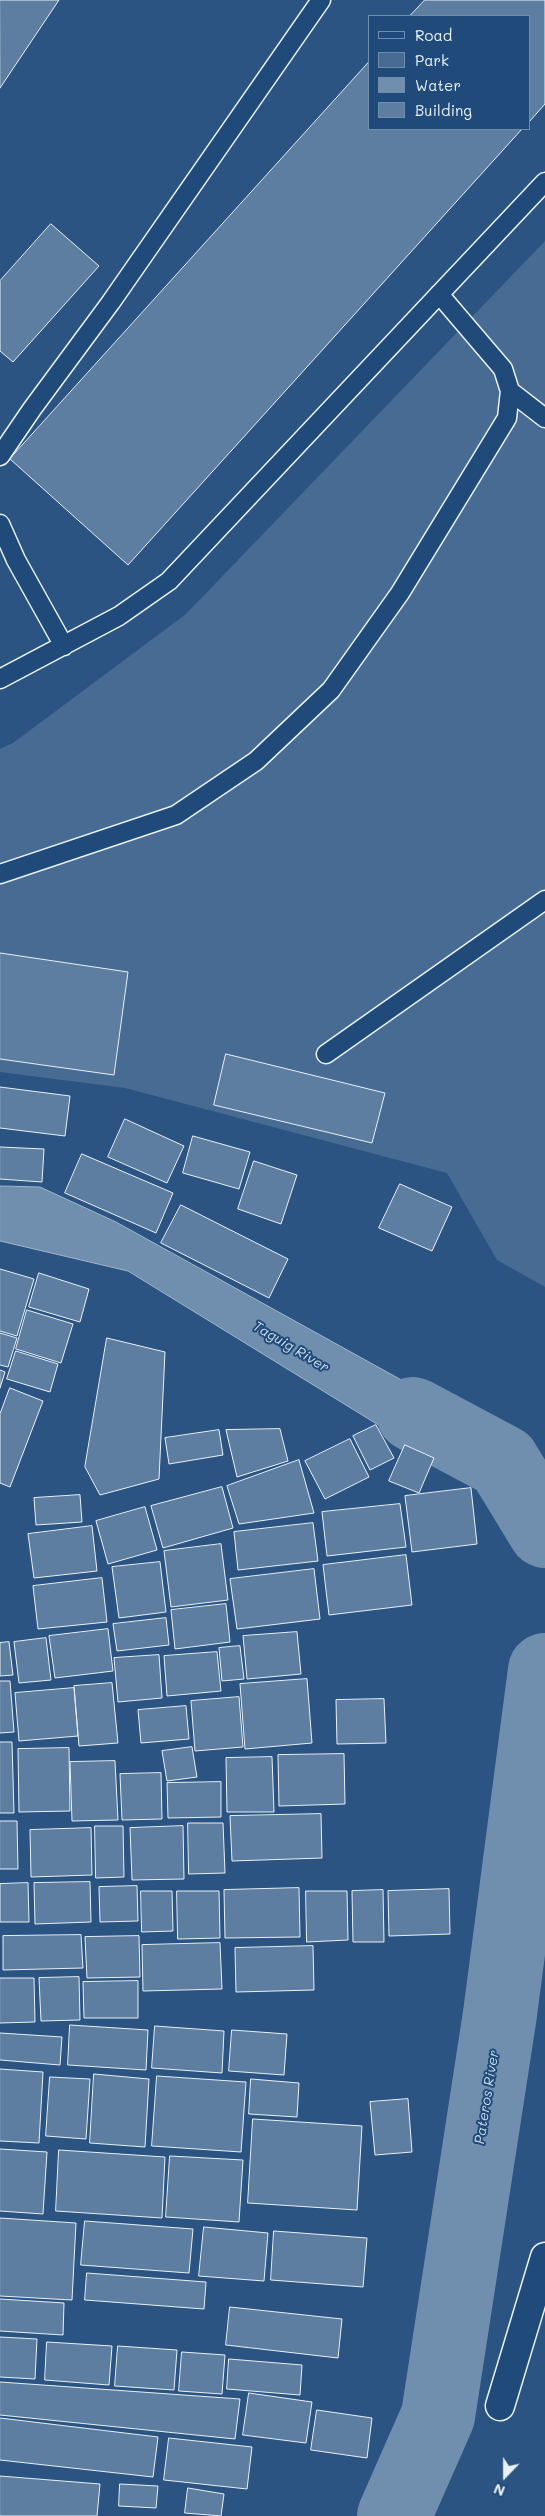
<!DOCTYPE html>
<html>
<head>
<meta charset="utf-8">
<style>
	body { margin:0 }
	#map { position:relative; width:545px; height:2516px; overflow:hidden; background:#2b5482; font-family:Mali,sans-serif }
	canvas { display:block }
	.legend { position:absolute; left:368px; top:15px; width:162px; height:115px; box-sizing:border-box; background:#1f4a7a; border:1px solid #6f8dac; margin:0; padding:6px 9px; list-style:none; font-size:15px; color:#e8f1f8 }
	.legend li { display:flex; align-items:center; gap:10px; height:25px }
	.legend b { width:25px; border:1px solid #6f8dac }
	.north { position:absolute; left:480px; top:2451px; width:50px; height:50px; -webkit-text-stroke:4px #1f4a7a; paint-order:stroke; rotate:202deg; font-size:14px; font-weight:700; line-height:20px; text-align:center; color:#e8f1f8 }
	.north::after { content:''; display:block; margin:auto; width:18px; height:22px; background:#e8f1f8; clip-path:polygon(50% 0,100% 100%,50% 72%,0 100%) }
</style>
</head>
<body>
<div id="map">
<canvas width="545" height="2516"></canvas>
<ul class="legend">
<li><b style="height:6px;background:#1f4a7a"></b>Road</li>
<li><b style="height:14px;background:#476b93"></b>Park</li>
<li><b style="height:14px;background:#708ead"></b>Water</li>
<li><b style="height:14px;background:#5d7da1"></b>Building</li>
</ul>
<div class="north">N</div>
</div>
<script>
const ctx = document.querySelector('canvas').getContext('2d');
ctx.lineJoin = 'round';
function paint(path, color) {
  ctx.fillStyle = color;
  ctx.fill(path, 'evenodd');
}
function trace(path, color, width, dash) {
  ctx.strokeStyle = color;
  ctx.lineWidth = width;
  ctx.lineCap = dash ? 'butt' : 'round';
  ctx.setLineDash(dash || []);
  ctx.stroke(path);
}
function drawText(font, color, halo, rows, align = 'center') {
  ctx.font = font + ' Mali,sans-serif';
  ctx.lineWidth = 4;
  ctx.setLineDash([]);
  ctx.textBaseline = 'middle';
  ctx.strokeStyle = halo;
  ctx.fillStyle = color;
  for (const [text, x, y, turn = 0] of rows) {
    ctx.save();
    ctx.translate(x, y);
    ctx.rotate((+turn || 0) * Math.PI / 180);
    ctx.textAlign = isNaN(turn) ? turn : align;
    if (halo) ctx.strokeText(text, 0, 0);
    ctx.fillText(text, 0, 0);
    ctx.restore();
  }
}
const green = new Path2D(`
	M545,241v1046l-48,-27 -50,-87 -322,-85 -125,-16v-323l13,-6 173,-129z`);
const water = new Path2D(`
	M0,1186l40,1 76,35 392,217 -5,23 -27,23 -348,-214 -128,-30z`);
const river = new Path2D(`
	M413,1414l90,48 42,69
	M394,2516l44,-100 62,-402 45,-344`);
const building = new Path2D(`
	M0,0h59l-59,88z
	M425,0h120v104l-16,18v-106h-119z
	M369,62v67h153l-394,436 -118,-106z
	M51,224l48,42 -86,96 -13,-11v-70z
	M0,953l128,19 -14,103 -114,-16z
	M226,1054l159,39 -13,50 -158,-38z
	M0,1087l70,9 -5,40 -65,-8z
	M125,1119l59,27 -17,37 -59,-26z
	M193,1136l57,16 -11,37 -56,-16z
	M0,1147l44,2 -2,33 -42,-3z
	M82,1154l91,39 -17,40 -91,-40z
	M254,1161l43,14 -16,49 -43,-15z
	M400,1184l52,23 -20,44 -53,-23z
	M181,1205l107,54 -19,39 -108,-55z
	M0,1269l34,10 -17,57 -17,-5z
	M39,1273l50,16 -9,33 -51,-15z
	M27,1310l46,14 -12,39 -45,-14z
	M0,1333l17,5 -9,29 -8,-2z
	M107,1338l58,14 -6,127 -59,16 -15,-28z
	M16,1351l42,13 -8,28 -43,-13z
	M0,1370l5,2 -5,16z
	M10,1388l33,13 -33,86 -10,-4v-69z
	M376,1425l18,33 -24,12 -17,-34z
	M280,1429l8,32 -51,16 -11,-47z
	M219,1430l4,25 -54,9 -4,-26z
	M350,1439l19,38 -44,22 -20,-38z
	M405,1445l29,13 -15,35 -30,-12z
	M299,1460l15,53 -75,11 -12,-38z
	M222,1487l11,41 -70,20 -12,-42z
	M471,1488l6,56 -65,8 -7,-56z
	M80,1495l2,27 -46,3 -2,-27z
	M400,1504l6,43 -79,9 -5,-44z
	M145,1507l12,43 -49,14 -12,-43z
	M313,1523l5,38 -80,9 -4,-38z
	M92,1526l5,45 -63,7 -6,-44z
	M221,1544l7,56 -57,7 -7,-56z
	M406,1555l6,50 -83,10 -6,-50z
	M160,1562l6,50 -47,6 -7,-51z
	M314,1569l6,50 -83,10 -7,-50z
	M102,1578l5,44 -69,7 -5,-43z
	M226,1604l4,38 -55,7 -4,-39z
	M166,1618l3,27 -52,6 -4,-27z
	M108,1629l5,42 -58,7 -6,-42z
	M297,1632l4,42 -54,5 -4,-43z
	M46,1638l5,42 -32,3 -5,-41z
	M9,1642l4,33 -13,1v-33z
	M240,1646l4,33 -22,2 -3,-33z
	M217,1652l4,39 -54,5 -3,-40z
	M159,1655l3,43 -44,4 -4,-44z
	M307,1679l5,64 -67,6 -5,-65z
	M0,1681h10l4,51 -14,1z
	M112,1683l6,60 -39,3 -5,-60z
	M74,1688l4,48 -59,5 -4,-48z
	M239,1697l4,50 -48,4 -4,-50z
	M384,1699l2,44 -49,1 -1,-44z
	M186,1706l3,33 -48,4 -3,-33z
	M0,1742h12l2,71h-14z
	M192,1747l5,30 -30,4 -5,-30z
	M69,1748l1,63 -51,1 -1,-63z
	M344,1754l1,50 -66,2 -1,-51z
	M272,1757l2,55h-47l-1,-54z
	M115,1761l3,59 -46,1 -2,-59z
	M161,1773l1,46 -40,1 -2,-46z
	M221,1782v35l-53,1 -1,-35z
	M321,1814l1,44 -90,3 -2,-45z
	M0,1821h17l1,48h-18z
	M188,1823h35l2,50 -36,1z
	M95,1826h28l1,51 -28,1z
	M183,1826l1,53 -52,1 -2,-52z
	M91,1828l1,47 -61,2 -1,-47z
	M90,1882l1,40 -56,2 -1,-41z
	M28,1883l1,39h-29v-38z
	M137,1886l1,35 -38,1 -1,-35z
	M299,1888l1,49 -75,1 -1,-48z
	M449,1889l1,45 -61,2 -1,-45z
	M383,1890l1,52h-31l-1,-51z
	M141,1891h31l1,40 -31,1z
	M177,1891h42l1,47 -42,1z
	M306,1891h41l1,49 -41,2z
	M81,1935l2,33 -80,2v-34z
	M139,1936l1,41 -53,1 -2,-41z
	M220,1943l2,46 -79,2 -1,-46z
	M313,1946l1,44 -78,2 -1,-44z
	M79,1977l1,43 -39,1 -2,-43z
	M0,1978h34l1,44 -35,1z
	M138,1981v37h-54l-1,-36z
	M70,2025l78,5 -2,40 -78,-5z
	M155,2026l69,5 -2,42 -70,-5z
	M232,2030l55,4 -3,41 -55,-4z
	M0,2033l62,4 -2,28 -60,-5z
	M0,2069l43,3 -4,71 -39,-2z
	M94,2074l55,5 -4,68 -55,-4z
	M157,2076l89,6 -5,70 -89,-6z
	M50,2077l40,2 -4,60 -40,-3z
	M251,2079l48,4 -2,34 -48,-3z
	M408,2099l4,53 -37,3 -5,-53z
	M253,2119l109,7 -5,84 -109,-7z
	M0,2149l47,3 -4,62 -43,-3z
	M59,2150l106,7 -3,61 -106,-7z
	M170,2156l73,4 -4,62 -73,-5z
	M0,2218l76,5 -4,77 -72,-4z
	M85,2221l108,8 -4,44 -108,-8z
	M204,2227l64,6 -4,48 -65,-5z
	M274,2231l93,7 -4,49 -92,-7z
	M87,2273l119,9 -2,27 -119,-9z
	M0,2299l64,4 -1,32 -63,-4z
	M230,2307l112,12 -4,39 -112,-13z
	M0,2337l37,2 -2,40 -35,-2z
	M47,2342l65,4 -3,39 -64,-5z
	M118,2346l59,4 -3,40 -59,-4z
	M182,2352l43,3 -3,39 -43,-3z
	M229,2359l73,6 -2,30 -73,-6z
	M0,2382l240,17 -5,40 -235,-24z
	M249,2393l63,9 -6,41 -63,-8z
	M317,2410l55,8 -5,40 -56,-8z
	M0,2418l158,19 -5,40 -153,-17z
	M169,2438l83,9 -5,42 -83,-9z
	M0,2476l100,8 -3,32h-97z
	M120,2484l38,2 -2,22 -37,-2z
	M188,2488l36,6 -3,22 -36,-3z`);
const service = new Path2D(`
	M510,391l35,27
	M0,456l32,-47 79,-107 210,-302
	M0,524l16,36 48,86
	M0,679l119,-63 50,-35 376,-399
	M0,874l176,-59 80,-54 75,-71 69,-97 107,-175 3,-27 -7,-22 -64,-75
	M326,1054l219,-154`);
const minor = new Path2D(`
	M500,2406l45,-149`);
const waterNames = [
	["Taguig River",291,1347,31],
	["Pateros River",487,2097,-81]
];
paint(green, '#476b93');
paint(water, '#708ead');
trace(water, '#a0b6cb', 1);
trace(river, '#708ead', 74);
paint(building, '#5d7da1');
trace(building, '#e8f1f8', 1);
trace(service, '#e8f1f8', 21);
trace(minor, '#e8f1f8', 31);
trace(service, '#1f4a7a', 18);
trace(minor, '#1f4a7a', 28);
drawText('italic 14px', '#d0dde9', '#1f4a7a', waterNames);
</script>
</body>
</html>
